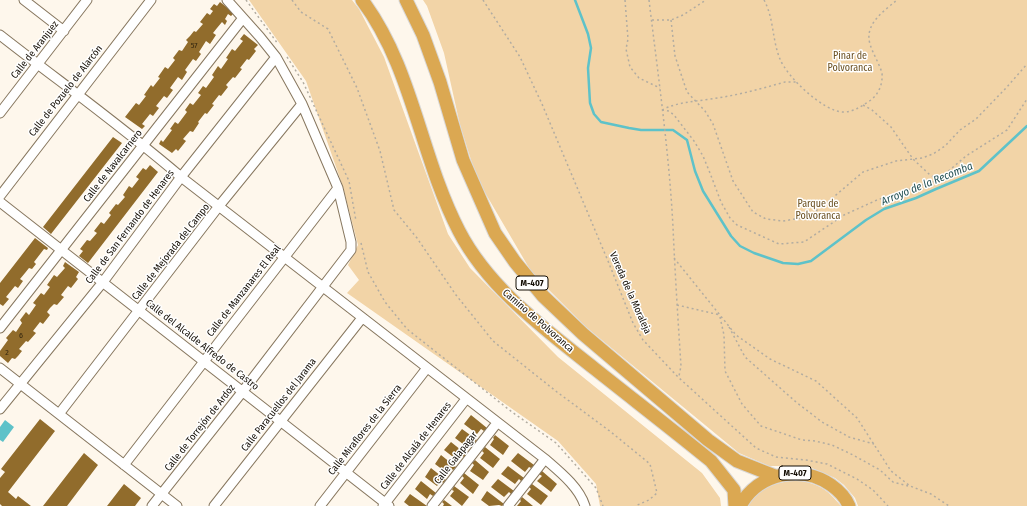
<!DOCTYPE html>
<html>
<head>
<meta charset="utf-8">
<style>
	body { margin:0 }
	canvas { display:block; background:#fef7ec }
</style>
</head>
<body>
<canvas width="1027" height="506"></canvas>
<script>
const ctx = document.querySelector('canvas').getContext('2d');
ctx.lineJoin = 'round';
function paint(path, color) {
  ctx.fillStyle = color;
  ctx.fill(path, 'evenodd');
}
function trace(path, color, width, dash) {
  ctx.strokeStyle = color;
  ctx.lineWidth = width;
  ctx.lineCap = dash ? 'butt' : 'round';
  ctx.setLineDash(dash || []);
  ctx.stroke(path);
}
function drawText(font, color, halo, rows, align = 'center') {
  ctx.font = font + ' "Fira Sans Condensed",sans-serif';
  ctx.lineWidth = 3;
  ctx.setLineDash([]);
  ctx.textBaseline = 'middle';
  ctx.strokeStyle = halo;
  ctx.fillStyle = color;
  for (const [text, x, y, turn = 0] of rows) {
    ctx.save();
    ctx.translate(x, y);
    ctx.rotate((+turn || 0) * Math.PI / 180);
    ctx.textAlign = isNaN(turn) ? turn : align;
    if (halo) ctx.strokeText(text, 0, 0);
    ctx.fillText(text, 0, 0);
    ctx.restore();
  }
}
const green = new Path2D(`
	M249,0h103l7,9 25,48 64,177 22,34 88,89 144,116 18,25 1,8h-121l-4,-22 -38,-43 -211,-148 12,-13 -11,-15 10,-20 -15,-58 -37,-106z
	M423,0h604v506h-169l-3,-8 -11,-13 -9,-7 -28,-12h-38l-30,-13 -153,-126 -54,-54 -55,-94 -17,-54 -16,-72 -17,-47z
	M796,480c23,4 30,8 45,26h-93c9,-18 30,-24 48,-26z`);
const water = new Path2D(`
	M5,420l9,7 -11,15 -3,-2v-13z`);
const stream = new Path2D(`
	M575,0l13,34 3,14 -3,20 2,35 4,11 7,8 28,6 12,2h32l14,10 8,31 8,20 28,45 9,10 14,7 29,10 15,1 13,-3 55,-41 18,-11 32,-11 20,-9 43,-18 48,-45`);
const building = new Path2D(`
	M220,2l14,11 -3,3 -3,-2 -3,5 2,2 -2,4 -3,-3 -5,6 -4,5 3,2 -6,9 -4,-3 -7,11 2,2 -5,7 -3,-2 -8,11 2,2 -5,8 -4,-3 -8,11 3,2 -6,8 -3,-2 -8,10 3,2 -6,8 -3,-2 -8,10 3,2 -3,3 -17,-12 11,-14 3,2 7,-9 -2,-1 7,-10 2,2 7,-9 -2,-1 7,-10 3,2 7,-9 -2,-2 6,-8 3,1 6,-9 -2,-2 4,-4 4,-5 2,1 7,-8 -3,-2 7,-9 3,2 3,-4 -3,-2 4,-5 3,2z
	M244,34l14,11 -4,4 2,2 -7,9 -2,-1 -7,9 2,1 -7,9 -2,-1 -7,8 2,2 -7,9 -2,-1 -7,9 2,1 -7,9 -2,-1 -7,9 1,1 -6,9 -3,-1 -7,8 3,2 -8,10 -2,-2 -4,4 -13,-9 2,-4 2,2 9,-12 -2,-1 5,-7 3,2 9,-12 -2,-2 5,-7 3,2 8,-10 -3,-2 5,-7 3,2 8,-11 -2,-2 6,-9 3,3 7,-10 -2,-1 6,-9 3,2 8,-10 -3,-2z
	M113,137l9,6 -71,91 -8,-7z
	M150,165l8,7 -70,91 -9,-7 4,-5 -3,-2 7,-9 3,1 7,-8 -3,-2 7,-9 3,2 7,-9 -2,-2 7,-9 2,1 7,-8 -2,-2 6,-9 3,2 7,-9 -3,-2 7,-9 3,2z
	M35,238l13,10 -1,2 -3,-1 -10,13 2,2 -4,5 -3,-1 -4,5 -5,6 3,2 -5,7 -3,-2 -9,11 3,2 -6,7 -3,-2v-21z
	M65,262l14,10 -3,5 2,2 -7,9 -3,-2 -7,9 3,2 -7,8 -3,-1 -4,4 -3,4 3,3 -7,9 -3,-2 -7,9 3,2 -8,9 -2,-1 -7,8 3,2 -4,5 -3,3 -3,-1 -4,5 -8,-7v-5l8,-11 -2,-2 7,-8 3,2 6,-9 -2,-3 6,-8 3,3 7,-10 -3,-2 8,-10 3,2 6,-8 -3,-2 7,-10 3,2 8,-9 -2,-2z
	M471,415l16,13 -3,3 -3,-2 -4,5 -13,-10z
	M40,419l15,12 -47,61 8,7 2,-3 13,10h-29l-2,-2v-26l5,-6 -4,-3z
	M462,429l15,11 -3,4 -3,-2 -4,5 -12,-9z
	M495,435l14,11 -6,9 -13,-10 4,-6 -1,-1z
	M451,442l15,12 -2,3 -3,-2 -4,5 -13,-10z
	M485,447l15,12 -7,9 -13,-10 4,-5 -2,-2z
	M84,453l14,12 -31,41h-24z
	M518,453l16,12 -3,3 -2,-1 -4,5 -14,-11z
	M441,455l15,12 -3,3 -2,-2 -4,5 -12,-9z
	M475,460l14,12 -6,8 -13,-9 4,-6 -2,-2z
	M508,466l16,12 -3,3 -2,-2 -4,5 -14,-10z
	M431,468l15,12 -3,3 -2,-2 -4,5 -12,-9z
	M542,471l15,13 -6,8 -14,-11 5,-5 -3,-2z
	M464,473l15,12 -6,9 -13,-11 4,-5 -2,-2z
	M498,479l16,12 -3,3 -2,-2 -5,5 -13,-10z
	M421,481l15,12 -3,3 -3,-2 -3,5 -12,-10z
	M124,484l17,14 -6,8h-28z
	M532,484l16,12 -7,9 -14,-11 4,-5 -2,-2z
	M454,486l15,11 -7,9 -12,-10 4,-5 -2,-1z
	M487,491l17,13 -2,2 -3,-1 -10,1 -8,-6z
	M410,494l17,12h-18l-5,-4z
	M522,497l11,9h-16l4,-5 -1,-1z
	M444,500l8,6h-9l1,-2 -2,-2z`);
const path = new Path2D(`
	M246,0l32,44
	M292,0l9,12 27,17 29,59 23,63 14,59 23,28 39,57 37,46 64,51 54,40 39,32 7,29 -8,7 -14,6
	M483,0l37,57 22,47 66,157 25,62 10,17 35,37 78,71 20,9 30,3 21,4 30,15 16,11 15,16
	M625,0l3,39 -2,10 4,18 9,11 21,10
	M649,0c9,75 20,151 24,227 2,46 5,93 8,139l-2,10
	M764,0c10,18 8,40 16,59 7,18 44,53 63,53 10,0 17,-5 25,-10 10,-6 15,-17 14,-29 -3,-10 -9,-19 -12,-29 -6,-20 14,-33 27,-44
	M652,20h19l12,-5 23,-15
	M671,20l4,36 12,36 18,19 8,13 20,57 9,14 11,17 13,7 17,2 24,-4 16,-11 40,-34 33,-11 26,-3 11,-4 12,-8 15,-16 16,-11 30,-31 21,-24
	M287,57l16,25 46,99 7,40
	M863,105l9,5 19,17 22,32 16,15 8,5
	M662,110l7,1 5,4 20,26 9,15 7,17 11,29 9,16 7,7 42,19 25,-2 40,-27 33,-15 61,-20 28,-24 41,-26 20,-31
	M662,110c15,-8 31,-8 48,-11 25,-3 50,-10 75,-17h12
	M361,243l7,29 17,30 22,27 105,83 44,31 40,45 7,18
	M674,258l62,77 34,24 46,22 41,37 34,53 19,15 21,8 18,12
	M677,305l43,10
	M720,317l4,18 1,36 17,33 19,22 41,14 13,1 17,4 21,10 27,15 13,12 15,4
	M729,327l16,30 51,45 26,20 27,15 25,7`);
const minor = new Path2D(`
	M24,0l40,31
	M0,35c60,47 123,92 181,142l364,282c15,13 34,28 40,47
	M0,113l87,-113
	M0,196l151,-196
	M0,202l389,304
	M0,328l243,-310
	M0,368l177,138
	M0,409l103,-127 78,-105 95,-120
	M59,414l160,-208 83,-102
	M124,465l214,-277
	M152,506l91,-115 108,-141v-8l-13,-54 -36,-84 -26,-47 -16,-20 -33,-37
	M214,506l148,-188
	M320,506l107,-138
	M383,506l83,-107
	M432,506l65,-83
	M508,506l37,-47`);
const highway = new Path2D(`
	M362,0c51,68 58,156 97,231 30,58 86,98 136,138 39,31 78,61 116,92l23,29 1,16
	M406,0l17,35 17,47 23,78 32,73 20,29 28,34 40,38 125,106 29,21 38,15
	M740,506c18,-33 61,-42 91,-21 7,5 15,13 18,21`);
const numberNames = [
	["57",194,46],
	["6",21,336],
	["2",7,353]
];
const shields = [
	[532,283,32],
	[795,473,32]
];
const shieldNames = [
	["M-407",532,283],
	["M-407",795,473]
];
const streetNames = [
	["Calle de Aranjuez",35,50,-52],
	["Calle de Pozuelo de Alarcón",66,91,-52],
	["Calle de Navalcarnero",113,166,-52],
	["Calle de San Fernando de Henares",130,227,-53],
	["Calle de Mejorada del Campo",171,252,-52],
	["Calle de Manzanares El Real",244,291,-52],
	["Vereda de la Moraleja",630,293,66],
	["Camino de Polvoranca",538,321,41],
	["Calle del Alcalde Alfredo de Castro",202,345,38],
	["Calle Paracuellos del Jarama",279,405,-52],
	["Calle de Torrejón de Ardoz",200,428,-52],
	["Calle Miraflores de la Sierra",365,430,-52],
	["Calle de Alcalá de Henares",416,446,-52],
	["Calle Galapagar",456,458,-52]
];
const parkNames = [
	["Pinar de",850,56],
	["Polvoranca",850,68],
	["Parque de",818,204],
	["Polvoranca",818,216]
];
const waterNames = [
	["Arroyo de la Recomba",927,184,-22]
];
paint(green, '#f2d4a7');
paint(water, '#5ec2c9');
trace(stream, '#5ec2c9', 2.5);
paint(building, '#916c2c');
trace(minor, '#87775f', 11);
trace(highway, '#d9d8d7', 15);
trace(path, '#b2aca1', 1.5, [2, 3]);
trace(minor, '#fff', 9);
trace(highway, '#dba852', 13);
drawText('8px', '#33260f', null, numberNames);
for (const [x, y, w] of shields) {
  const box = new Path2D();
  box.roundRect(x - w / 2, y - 7, w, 14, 3);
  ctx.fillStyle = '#fff';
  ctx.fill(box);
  trace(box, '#140e05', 1);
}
drawText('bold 9px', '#140e05', null, shieldNames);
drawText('10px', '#140e05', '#fff', streetNames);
drawText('10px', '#6a4f1f', '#fff', parkNames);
drawText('italic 11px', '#255255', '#fff', waterNames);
</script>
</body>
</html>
